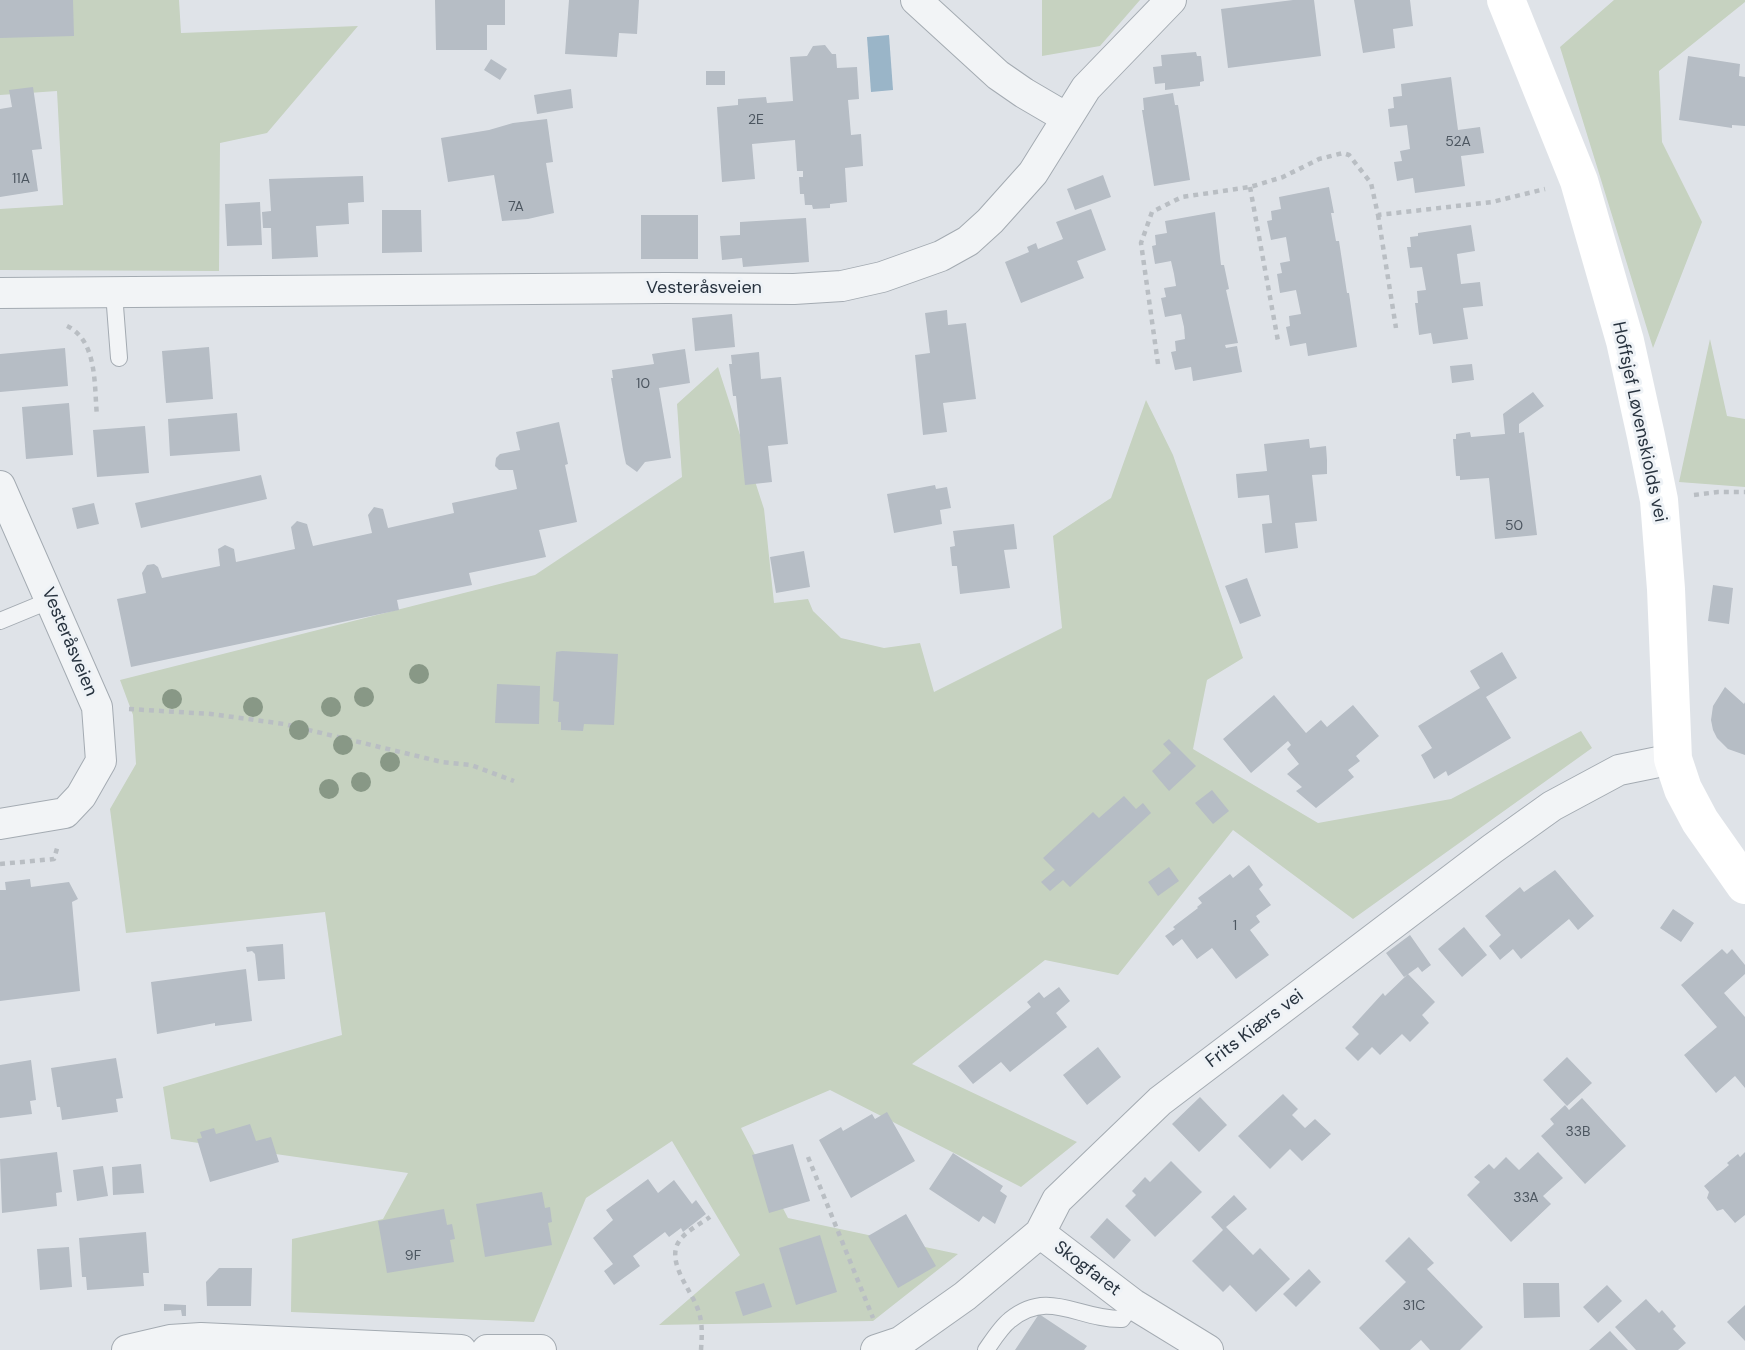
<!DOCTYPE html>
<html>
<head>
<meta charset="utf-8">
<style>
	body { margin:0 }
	canvas { display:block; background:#dfe3e8 }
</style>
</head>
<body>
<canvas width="1745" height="1350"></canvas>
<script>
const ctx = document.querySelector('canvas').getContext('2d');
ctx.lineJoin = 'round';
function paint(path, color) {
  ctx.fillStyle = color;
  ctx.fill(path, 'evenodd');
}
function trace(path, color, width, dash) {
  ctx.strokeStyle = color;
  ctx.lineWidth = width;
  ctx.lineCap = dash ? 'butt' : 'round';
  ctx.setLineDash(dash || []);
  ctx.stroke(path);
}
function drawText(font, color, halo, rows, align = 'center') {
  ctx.font = font + ' "DM Sans",sans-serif';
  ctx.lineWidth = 6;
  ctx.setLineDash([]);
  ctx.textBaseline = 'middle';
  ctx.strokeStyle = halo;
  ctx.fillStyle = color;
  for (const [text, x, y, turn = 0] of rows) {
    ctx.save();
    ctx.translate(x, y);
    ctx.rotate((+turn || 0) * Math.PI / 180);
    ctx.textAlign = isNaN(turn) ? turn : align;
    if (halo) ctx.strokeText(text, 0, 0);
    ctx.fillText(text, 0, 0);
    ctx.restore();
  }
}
const green = new Path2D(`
	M0,0h179l2,33 177,-7 -91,107 -47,10 -1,128 -219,-1v-61l63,-4 -6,-114 -57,4z
	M1042,0h98l-40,46 -58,10z
	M1614,0h131v2l-86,69 3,71 40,80 -49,126 -93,-301z
	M1710,339l17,77 18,3v68l-66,-5z
	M718,367l46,142 10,94 34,-4 5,12 28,27 43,10 36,-5 14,49 128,-64 -9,-92 58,-38 35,-98 27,55 70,203 -36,22 -14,69 125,74 133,-24 130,-68 11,17 -239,171 -120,-89 -115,145 -73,-15 -133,104 165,78 -56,45 -191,-97 -89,38 47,90 170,36 -85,67 -214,4 81,-70 -68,-114 -86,57 -52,124 -243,-10 1,-73 91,-20 25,-46 -237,-34 -8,-52 179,-52 -17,-123 -199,21 -16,-124 26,-45 -3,-49 -13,-35 415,-105 147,-98 -5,-73z`);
const water = new Path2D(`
	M889,35l4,55 -22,2 -4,-55z`);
const building = new Path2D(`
	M0,0h73l1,36 -74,2z
	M435,0h70v25h-18v25h-51z
	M569,0h70l-2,34 -18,-1 -2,24 -52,-3z
	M1293,0h21l7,56 -93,12 -7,-59z
	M1354,0h56l3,26 -20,3 2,19 -32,5z
	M825,45l7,9h4l1,14 20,-1 2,32 -11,1 3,35 10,-1 2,32 -18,2 2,34 -17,2v4l-17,1 -1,-4h-7l-1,-11h-4l-1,-17h4v-6h-6l-2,-31 -43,4 3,35 -33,3 -5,-75 21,-2v-6l28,-2 1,6 26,-2 -3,-44 17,-1 6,-10z
	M1196,52l1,4h4l3,25 -4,1v4l-35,4v-7l-10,1 -2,-17 9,-1 -1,-11z
	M1688,56l52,8 -1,12 6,1v49l-13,-1v3l-53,-8z
	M491,59l16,10 -7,11 -16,-10z
	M706,71h19v14h-19z
	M1451,77l7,53 22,-3 4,26 -23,3 4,30 -50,7 -2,-15 -16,3 -3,-19 8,-1 -2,-10 10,-2 -3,-24 -17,2 -2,-18 6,-1 -1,-11 9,-1 -1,-12z
	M33,87l9,62 -10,1 6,41 -38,6v-88l12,-2 -3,-17z
	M571,89l2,19 -36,6 -3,-19z
	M1173,93l2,12h3l12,75 -36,6 -12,-76h2l-1,-12z
	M547,119l6,43 -7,1 8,50 -26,6 -26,2 -8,-46 -46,7 -7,-44 48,-8 24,-7z
	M1103,175l8,22 -36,13 -8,-21z
	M363,176l1,26 -16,1 1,21 -33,2 2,31 -46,2 -1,-31h-8l-1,-16 9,-1 -2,-32z
	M1329,187l5,26h-3l5,28h3l8,52h2l8,54 -49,9 -2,-13 -16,3 -4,-19 4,-1 -1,-10 12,-2 -5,-24 -16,3 -3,-19 5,-1 -2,-10 10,-2 -4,-24 -15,3 -4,-19 5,-1 -1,-9 10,-2 -2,-12z
	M260,202l2,43 -35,1 -2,-42z
	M1091,209l15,41 -29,11 7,17 -63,25 -16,-41 24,-10 -2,-5 9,-4 2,6 25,-10 -7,-17z
	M382,210h39l1,42 -40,1z
	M1215,212l6,53h3l5,24 -3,1 12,53 -13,2 1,3 11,-2 5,26 -49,9 -2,-14 -16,3 -4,-18 5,-1 -1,-10 10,-2 -1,-12 -3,-13 -16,3 -4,-19 5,-1 -2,-9 12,-2 -2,-12 -3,-13 -16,3 -3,-18 4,-1 -1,-10 12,-2 -2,-12z
	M641,215h57v44h-57z
	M806,218l3,44 -66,5 -1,-9 -20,2 -2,-24 20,-1v-13z
	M1471,225l4,26 -18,3 4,30 19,-2 3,24 -20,2 5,31 -35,5 -2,-11 -12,2 -4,-32h3l-1,-12 9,-1 -4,-23 -12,1 -3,-21h4l-1,-10 8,-1v-3z
	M947,310l1,15 18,-2 10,76 -33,4 4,29 -24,3 -8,-80 15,-2 -5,-40z
	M732,314l3,33 -40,4 -3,-33z
	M209,347l4,52 -47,4 -4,-52z
	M65,348l3,38 -68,6v-38z
	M685,349l5,34 -31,5 12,70 -26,4 -8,10 -11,-8 -3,-14 -12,-72h2l-1,-8 42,-6 -2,-10z
	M759,352l2,27 20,-2 7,67 -20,2 4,36 -27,3 -9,-89h-3l-4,-32h3l-1,-9z
	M1472,364l2,16 -22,3 -2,-17z
	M1533,392l11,14 -25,18v9l5,-1 13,103 -42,4 -6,-61 -29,2v-4h-4l-3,-37h3v-5l14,-2 1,5 34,-3 -2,-20z
	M69,403l4,52 -47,4 -4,-52z
	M237,413l3,38 -70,5 -2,-37z
	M559,422l9,42 -3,1 12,57 -38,8 7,27 -77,16 3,12 -75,15 2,10 -268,57 -14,-68 29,-6 -4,-20 5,-8 7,-1 4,3 4,11 58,-12 -2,-17 7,-4 9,4 2,13 59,-13 -4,-22 6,-6 10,3 6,22 59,-13 -4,-18 6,-8 9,2 5,19 66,-15 -2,-10 65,-14 -4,-19h-14l-4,-4 1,-8 4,-4 20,-4 -4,-18z
	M145,426l4,47 -52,4 -4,-47z
	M1309,439l1,9 16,-2 1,14v14l-15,1 5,46 -22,2 3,25 -33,5 -3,-29 10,-1 -3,-28 -31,3 -2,-24 31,-3 -3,-27z
	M261,475l6,24 -126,29 -6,-25z
	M935,485l1,4 11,-2 4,21 -11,2 2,14 -48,9 -7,-39z
	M94,503l5,21 -22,5 -5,-21z
	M1014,524l3,25 -13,1 6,38 -50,6 -3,-28h-5l-2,-19 5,-1 -2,-15z
	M804,551l6,36 -34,6 -6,-36z
	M1247,578l14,38 -21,8 -15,-38z
	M1713,585l20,3 -4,36 -21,-3z
	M562,651l56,3 -4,71 -30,-1 -1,7 -22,-1v-8h-3l1,-20 -6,-1 3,-49z
	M1502,652l15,26 -31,19 25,41 -63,38 -2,-5 -12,8 -13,-24 11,-7 -14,-22 62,-38 -10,-17z
	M497,684l43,2 -1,38 -44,-1z
	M1725,687l19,17 1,-2v53l-17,-6 -11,-11 -4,-8 -2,-10 2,-14z
	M1274,695l32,38 15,-13 6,7 26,-22 26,31 -23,20 4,5 -12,9 6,7 -38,31 -20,-17 6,-4 -15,-13 12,-10 -12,-15 4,-4 -3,-4 -37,32 -28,-34z
	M1169,739l27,27 -27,25 -17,-20 19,-18 -8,-9z
	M1212,790l17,21 -16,13 -18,-21z
	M1124,796l12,13 7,-6 8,10 -81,74 -7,-7 -13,11 -9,-9 14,-12 -12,-12 50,-46 6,6z
	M1249,865l14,20 -4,4 12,16 -15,11 4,6 -10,8 19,25 -33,24 -24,-31 -15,11 -15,-20 -9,7 -8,-10 10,-7 -2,-2 25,-19 -1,-1 5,-4 -4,-5 32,-24 3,4z
	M1169,867l10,14 -21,15 -10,-14z
	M1555,870l39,46 -16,14 -9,-11 -48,40 -8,-10 -13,11 -11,-14 12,-11 -16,-19 35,-29 4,5z
	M30,879l1,8 38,-5 9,17 -6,3 8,89 -80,10v-111h6l-1,-8z
	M1673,909l21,14 -13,19 -21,-14z
	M1464,927l23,28 -25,22 -24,-28z
	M1410,935l21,30 -9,7 -4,-5 -14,10 -18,-24z
	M283,944l2,35 -27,2 -3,-27 -3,-3 -5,1 -1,-5z
	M1722,949l5,5 5,-5 13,16v9l-21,19 21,24v71l-10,-12 -19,17 -32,-38 33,-28 -36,-42z
	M246,969l6,52 -37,5v-3l-58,11 -6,-52z
	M1408,974l27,28 -13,13 7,8 -19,19 -8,-8 -22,21 -8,-8 -14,14 -13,-13 14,-14 -7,-7 31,-34 2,3z
	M1059,987l11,14 -14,12 11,14 -57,45 -9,-10 -28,22 -15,-18 73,-59 -4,-5 12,-10 5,6z
	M1098,1047l23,30 -34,28 -24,-30z
	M1567,1057l25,26 -25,23 -24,-26z
	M116,1058l7,40 -7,1 2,13 -56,8 -2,-13h-3l-6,-39z
	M31,1060l5,40 -6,1 2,13 -32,4v-53z
	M1283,1094l15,15 -6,6 13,13 10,-9 16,15 -29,27 -12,-12 -20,20 -32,-33z
	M1200,1097l27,28 -28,27 -27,-28z
	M1582,1098l44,48 -41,38 -44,-48 13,-12 -4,-5 15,-14 4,5z
	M887,1112l28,49 -64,37 -32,-58 22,-13 2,4 29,-17 3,5z
	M250,1124l6,17 15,-4 8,25 -69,20 -13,-43 5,-1 -2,-6 14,-4 2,6z
	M793,1144l17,57 -41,12 -17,-58z
	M57,1152l5,40 -6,1 1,13 -55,7 -2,-54z
	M1538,1152l25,26 -20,18 8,8 -40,38 -44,-47 13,-13 -6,-5 15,-13 5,5 12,-12 13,13z
	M1745,1152v63l-10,8 -12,-14 -6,2 -10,-13 2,-6 -5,-6 25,-21 -2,-2 11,-9 2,3z
	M953,1153l50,33 -3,5 7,5 -12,28 -12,-8 -4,6 -50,-33z
	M1171,1161l31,31 -47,45 -30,-31 11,-11 -4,-4 13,-14 5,5z
	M141,1164l3,29 -31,2 -1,-28z
	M103,1166l5,30 -31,5 -4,-31z
	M648,1179l10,14 16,-13 18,24 4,-4 10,14 -23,18 -2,-4 -12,9 -4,-5 -32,24 7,10 -26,19 -10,-14 9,-7 -20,-26 20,-18 -7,-10z
	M542,1192l3,16 5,-1 2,15 -4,1 4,22 -67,12 -9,-53z
	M1234,1195l13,14 -21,18 27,28 7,-7 30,31 -34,33 -26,-27 -7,7 -31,-31 31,-31 -12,-13z
	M444,1209l3,16 5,-1 3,15 -5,1 4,22 -67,11 -9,-52z
	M906,1214l30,52 -38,22 -30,-52z
	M1107,1218l24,22 -17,19 -24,-22z
	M146,1232l3,41h-6l1,13 -57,4 -1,-13h-4l-3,-39z
	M820,1235l17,57 -41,13 -17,-57z
	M1409,1237l25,26 -7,6 56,58 -23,23h-30l-9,-10 -11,10h-30l-21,-22 47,-46 -21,-21z
	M69,1247l3,40 -32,3 -3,-41z
	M219,1268h33l-1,38h-44l-1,-24z
	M1309,1269l12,13 -25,25 -13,-13z
	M764,1283l8,24 -29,9 -8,-24z
	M1523,1283h36l1,34 -36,1z
	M1607,1285l15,16 -24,22 -15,-16z
	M1646,1299l13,14 3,-3 14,16 -3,3 13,14 -8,7h-42l-21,-23z
	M164,1304l22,1v11h-4l-1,-6 -17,1z
	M1745,1305v36l-18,-19z
	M1039,1314l48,32 -3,4h-69z
	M1610,1331l18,19h-39z`);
const path = new Path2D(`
	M1250,187l28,154
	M1378,215l18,113
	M67,326c31,15 27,60 30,90
	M1158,364l-17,-121 11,-31 30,-15 68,-10 33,-10 36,-18 24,-6 6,2 22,28 7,32 114,-13 53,-13
	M1694,495l24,-3h27
	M129,709l82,5 73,10 158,38 29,3 43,16
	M0,864l54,-5 4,-14
	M808,1157l65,161
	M701,1350c1,-15 2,-29 -4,-43 -7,-18 -28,-42 -20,-62 5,-12 23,-21 33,-28`);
const lane = new Path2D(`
	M114,293l5,65
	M0,621l51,-21
	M986,1350c7,-10 15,-23 24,-30 39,-32 69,0 112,-1l11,-15`);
const street = new Path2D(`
	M916,0l82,75 26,18 41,24
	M0,293l666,-5 128,1 48,-3 40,-9 59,-21 27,-15 22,-20 43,-48 53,-85 85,-88
	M0,486l97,221 4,54 -20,35 -16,17 -65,11
	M1040,1233l93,71 75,46
	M127,1350l43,-10 31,-2 260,12
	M487,1350h54
	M876,1350l24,-8 65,-46 75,-63 17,-33 103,-99 332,-252 60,-43 67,-36 54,-11`);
const secondary = new Path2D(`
	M1506,0l73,181 46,160 21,95 13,64 7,89 7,170 10,30 17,32 45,64`);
const trees = [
	[419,674],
	[364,697],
	[172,699],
	[253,707],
	[331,707],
	[299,730],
	[343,745],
	[390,762],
	[361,782],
	[329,789]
];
const numberNames = [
	["2E",756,120],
	["52A",1458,142],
	["11A",21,179],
	["7A",516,207],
	["10",643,384],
	["50",1514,526],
	["1",1235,926],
	["33B",1578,1132],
	["33A",1526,1198],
	["9F",413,1256],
	["31C",1414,1306]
];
const streetNames = [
	["Vesteråsveien",704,288],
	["Hoffsjef Løvenskiolds vei",1639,422,78],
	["Vesteråsveien",69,642,67],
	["Frits Kiærs vei",1255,1029,-37],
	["Skogfaret",1087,1269,37]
];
paint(green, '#c6d2c0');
paint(water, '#9ab5c8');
paint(building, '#b6bdc5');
trace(lane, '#a4abb2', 18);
trace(street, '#a4abb2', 32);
trace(path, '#b9bec3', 4.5, [5, 5]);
trace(lane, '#f2f4f6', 16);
trace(street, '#f2f4f6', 30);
trace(secondary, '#fff', 38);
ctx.fillStyle = '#889886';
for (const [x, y] of trees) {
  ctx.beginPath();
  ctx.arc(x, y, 10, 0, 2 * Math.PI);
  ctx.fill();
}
drawText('14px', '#4c5660', null, numberNames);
drawText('18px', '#28333f', '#eef2f6', streetNames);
</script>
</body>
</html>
